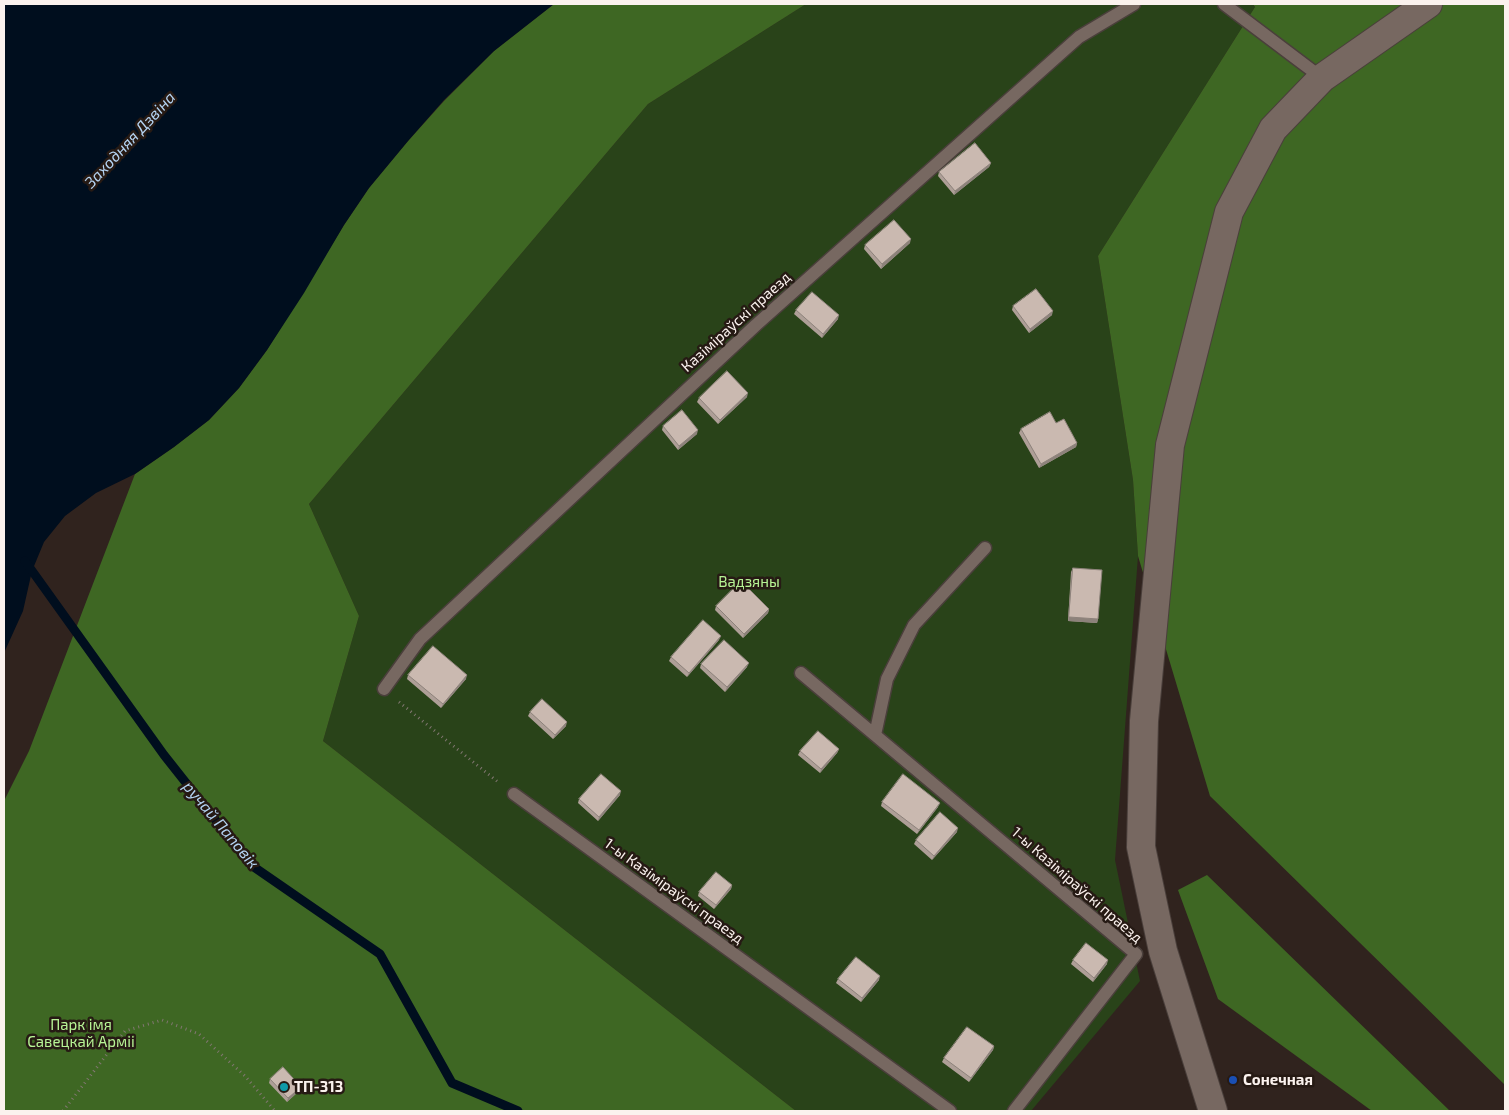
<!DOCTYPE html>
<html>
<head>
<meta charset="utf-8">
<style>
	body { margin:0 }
	#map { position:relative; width:1509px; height:1115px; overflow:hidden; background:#30231e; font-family:"Exo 2",sans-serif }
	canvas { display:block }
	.frame { position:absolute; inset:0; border:5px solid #fbf2ee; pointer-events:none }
</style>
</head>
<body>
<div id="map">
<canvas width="1509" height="1115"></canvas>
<div class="frame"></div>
</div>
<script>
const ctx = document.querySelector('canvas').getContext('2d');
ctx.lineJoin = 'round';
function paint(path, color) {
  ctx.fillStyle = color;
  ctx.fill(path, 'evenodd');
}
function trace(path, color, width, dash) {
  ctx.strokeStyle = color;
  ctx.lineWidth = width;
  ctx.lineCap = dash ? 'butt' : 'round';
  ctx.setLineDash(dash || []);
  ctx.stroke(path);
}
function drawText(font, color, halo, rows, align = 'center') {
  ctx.font = font + ' "Exo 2",sans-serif';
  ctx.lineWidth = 5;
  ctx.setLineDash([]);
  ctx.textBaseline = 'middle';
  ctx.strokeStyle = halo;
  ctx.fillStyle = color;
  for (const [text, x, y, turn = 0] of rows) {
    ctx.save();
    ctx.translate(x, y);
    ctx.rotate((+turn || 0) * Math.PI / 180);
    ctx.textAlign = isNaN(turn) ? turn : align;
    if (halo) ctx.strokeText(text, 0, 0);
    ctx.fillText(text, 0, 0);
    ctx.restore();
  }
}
const green = new Path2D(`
	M806,4h447l2,3 -157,249 35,224 5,76 -23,304 25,121 -109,130h-235l-473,-370 36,-125 -50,-112 339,-400z`);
const forest = new Path2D(`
	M554,4h252l-158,100 -339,400 50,112 -36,125 473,370h-792v-310l25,-50 106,-277 39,-27 35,-27 30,-32 28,-38 77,-125 25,-37 39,-47 36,-40 50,-50z
	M1253,4h252v1081l-295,-289 -72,-240 -5,-76 -35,-224 157,-249z
	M1207,875l243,236h-78l-154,-112 -40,-109z`);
const water = new Path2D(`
	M4,4h550l-60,47 -50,49 -36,41 -39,47 -25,37 -40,68 -37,57 -28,38 -30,32 -35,27 -39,27 -39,19 -31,23 -21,26 -12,29 -9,40 -19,42z`);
const stream = new Path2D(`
	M25,561l139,194 87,110 129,89 72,129 66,28`);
const path = new Path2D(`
	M399,702l99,80
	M63,1111l62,-80 37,-11 37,14 46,42 30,35`);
const service = new Path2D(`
	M1224,4l98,74
	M801,673l335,281
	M384,689l36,-50 336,-314 323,-288 55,-33
	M875,735l12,-56 27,-54 71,-77
	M514,794l436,317
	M1014,1111l122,-157`);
const tertiary = new Path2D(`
	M1213,1111l-50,-160 -22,-104 3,-126 26,-276 59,-233 44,-83 49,-51 106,-74`);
const wall = new Path2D(`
	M991,163l-2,4 -35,28 -16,-19 1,-4z
	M910,243l-29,26 -17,-20 1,-4z
	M1013,306l39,9 -23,18 -17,-23z
	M796,310l42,9 -16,19 -28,-24z
	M747,397l-29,27 -21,-22 2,-4z
	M1056,423l21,20 -1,4 -37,21 -20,-35 2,-4z
	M663,426l34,8 -19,16 -16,-20z
	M1073,568l25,51 -1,4 -29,-2 3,-49z
	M716,606l53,3 -1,4 -25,25 -28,-28z
	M719,640l-32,37 -18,-16 2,-4z
	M701,664l46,3 -22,25 -25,-24z
	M408,675l58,4 -25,29 -34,-29z
	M530,712l36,14 -13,13 -25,-23z
	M839,749l-2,4 -17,20 -22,-18 2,-4z
	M620,795l-22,26 -20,-18 1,-4z
	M882,802l56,5 -21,27 -36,-28z
	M957,832l-25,28 -18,-16 2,-4z
	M732,885l-1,4 -17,20 -16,-13 1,-4z
	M1073,960l34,4 -14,18 -22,-18z
	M838,979l41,1 -18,22 -25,-19z
	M994,1046l-1,4 -24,32 -27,-20 2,-4z
	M270,1079l31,8 -2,4 -12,11 -18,-19z`);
const shadedWall = new Path2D(`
	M991,163l-2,4 -35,28 1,-4z
	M911,239l-1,4 -29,26 1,-5z
	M1053,311l-1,4 -23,18 1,-4z
	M839,315l-1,4 -16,19 1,-4z
	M748,393l-1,4 -29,27 2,-4z
	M698,430l-1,4 -19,16 1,-4z
	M1077,443l-1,4 -37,21 2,-4z
	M769,609l-1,4 -25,25 1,-4z
	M1069,617l29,2 -1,4 -29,-2z
	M721,636l-2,4 -32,37 2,-4z
	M749,663l-2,4 -22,25 2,-5z
	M467,675l-1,4 -25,29 2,-4z
	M567,722l-1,4 -13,13 2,-4z
	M839,749l-2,4 -17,20 1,-4z
	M621,791l-1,4 -22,26 1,-4z
	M940,803l-2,4 -21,27 2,-4z
	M958,828l-1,4 -25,28 2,-4z
	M732,885l-1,4 -17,20 2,-4z
	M1108,960l-1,4 -14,18 1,-4z
	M880,976l-1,4 -18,22 1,-4z
	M994,1046l-1,4 -24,32 2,-4z
	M301,1087l-2,4 -12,11 1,-4z`);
const building = new Path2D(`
	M975,143l16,20 -36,28 -16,-19z
	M894,220l17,19 -29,25 -17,-19z
	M1036,289l17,22 -23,18 -17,-23z
	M812,292l27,23 -16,19 -27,-24z
	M727,371l21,22 -28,27 -21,-22z
	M682,410l16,20 -19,16 -16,-20z
	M1050,412l6,11 8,-4 13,24 -36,21 -20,-35z
	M1073,568l29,2 -4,49 -29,-2z
	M741,581l28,28 -25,25 -28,-28z
	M703,620l18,16 -32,37 -18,-16z
	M724,640l25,23 -22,24 -26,-23z
	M433,646l34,29 -24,29 -35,-29z
	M542,699l25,23 -12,13 -25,-23z
	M818,731l21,18 -18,20 -21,-18z
	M601,774l20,17 -22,26 -20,-18z
	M903,774l37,29 -21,27 -37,-28z
	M940,812l18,16 -24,28 -18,-16z
	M716,872l16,13 -16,20 -17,-13z
	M1086,943l22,17 -14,18 -21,-18z
	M856,957l24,19 -18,22 -24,-19z
	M967,1027l27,19 -23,32 -27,-20z
	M283,1067l18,20 -13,11 -18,-19z`);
const markers = [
	[1233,1080,5,"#1a4fb4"],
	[284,1087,5,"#0f9aa8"]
];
const streetNames = [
	["Казіміраўскі праезд",736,322,-42],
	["1-ы Казіміраўскі праезд",1077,885,41],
	["1-ы Казіміраўскі праезд",674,891,36]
];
const parkNames = [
	["Вадзяны",749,582],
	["Парк імя",81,1025],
	["Савецкай Арміі",81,1042]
];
const poiNames = [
	["Сонечная",1243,1080],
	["ТП-313",294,1087]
];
const waterNames = [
	["Заходняя Дзвіна",130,140,-47],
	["ручай Паповік",221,825,50]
];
paint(green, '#294319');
paint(forest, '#3e6723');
paint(water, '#000e1e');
trace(stream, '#000e1e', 9);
trace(service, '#4a3f3b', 15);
trace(tertiary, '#4a3f3b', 30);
trace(path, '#827772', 3, [1, 4]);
trace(service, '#776861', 12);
trace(tertiary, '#776861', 28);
paint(wall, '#ae9f97');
paint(shadedWall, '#8d827b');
paint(building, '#cab9b0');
trace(building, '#8d827b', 1);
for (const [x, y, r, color] of markers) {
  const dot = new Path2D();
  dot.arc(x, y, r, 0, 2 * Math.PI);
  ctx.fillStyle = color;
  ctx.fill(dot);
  trace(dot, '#261a14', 2);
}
drawText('15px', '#fbf2ee', '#261a14', streetNames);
drawText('15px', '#b7f495', '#261a14', parkNames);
drawText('bold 15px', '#fbf2ee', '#261a14', poiNames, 'left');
drawText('italic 16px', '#b4d3f2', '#261a14', waterNames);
</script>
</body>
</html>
